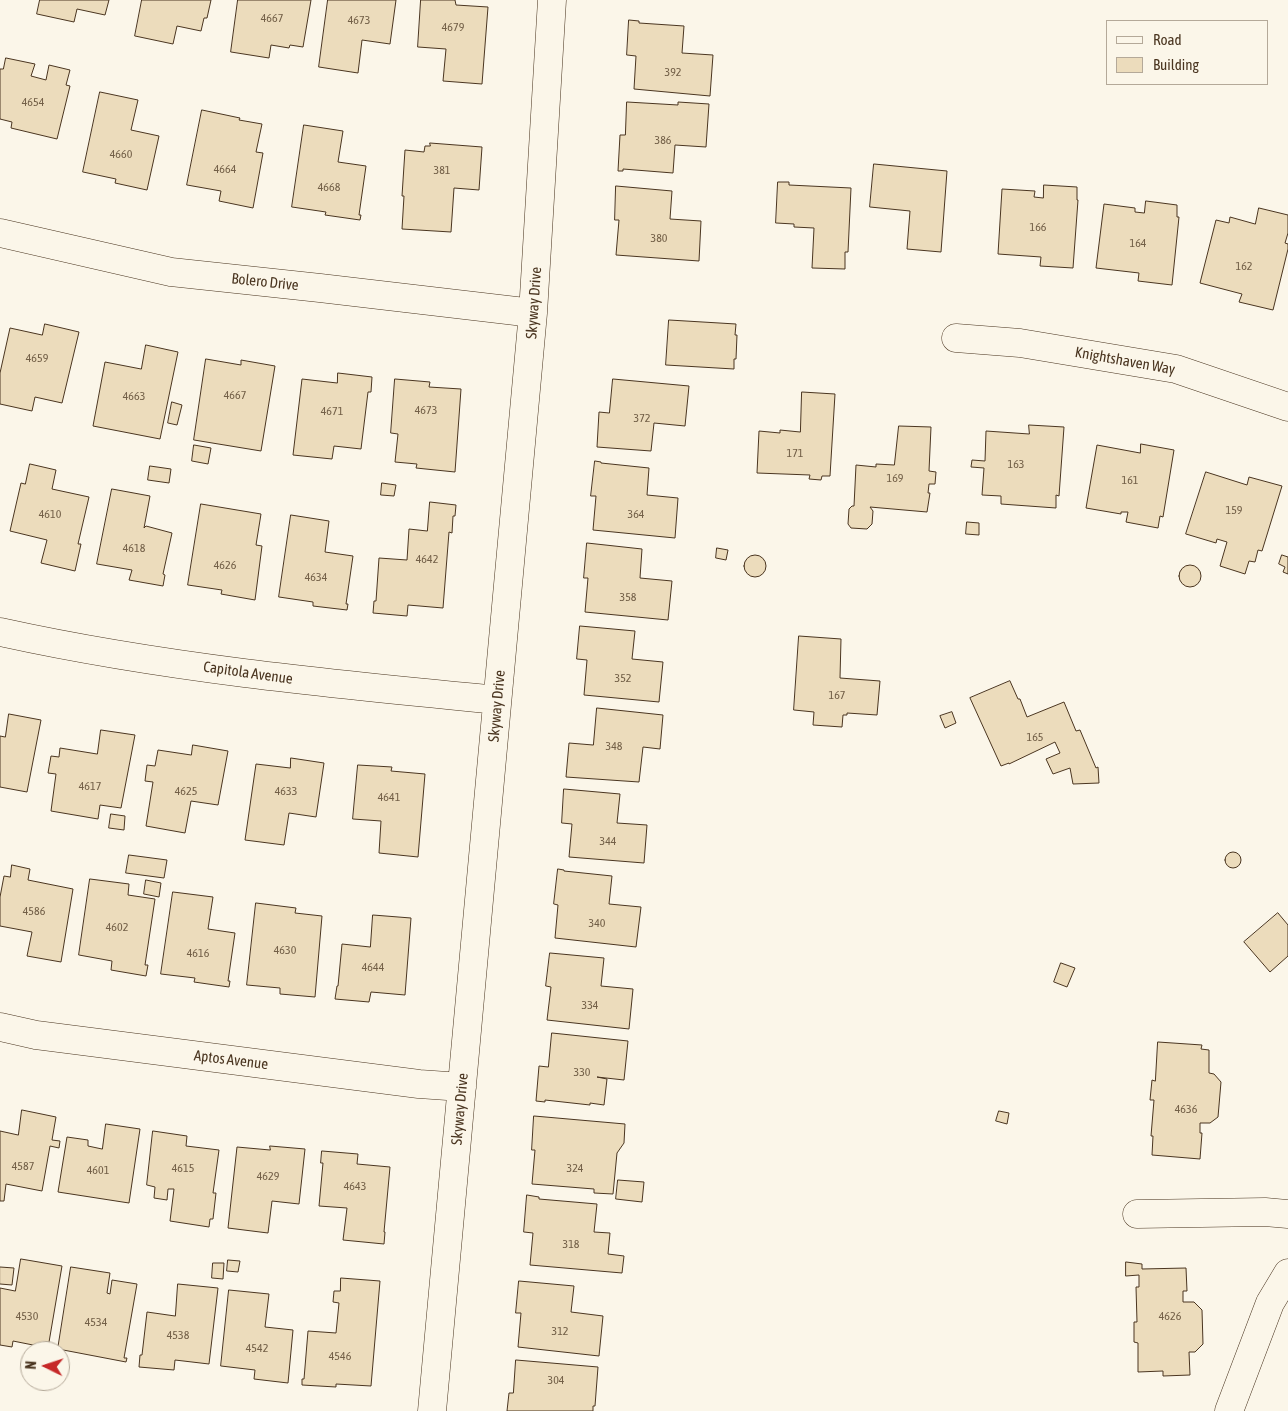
<!DOCTYPE html>
<html>
<head>
<meta charset="utf-8">
<style>
	body { margin:0 }
	#map { position:relative; width:1288px; height:1411px; overflow:hidden; background:#fbf6e9; font-family:"Asap Condensed",sans-serif }
	canvas { display:block }
	.legend { position:absolute; left:1106px; top:20px; width:162px; height:65px; box-sizing:border-box; background:#fbf6e9; border:1px solid #b4a999; margin:0; padding:6px 9px; list-style:none; font-size:15px; color:#4a3520 }
	.legend li { display:flex; align-items:center; gap:10px; height:25px }
	.legend b { width:25px; border:1px solid #b4a999 }
	.north { position:absolute; left:20px; top:1341px; width:50px; height:50px; box-sizing:border-box; background:#fbf6e9; border:1px solid #b4a999; border-radius:50%; rotate:274deg; font-size:14px; font-weight:700; line-height:20px; text-align:center; color:#4a3520 }
	.north::after { content:''; display:block; margin:auto; width:18px; height:22px; background:#c62828; clip-path:polygon(50% 0,100% 100%,50% 72%,0 100%) }
</style>
</head>
<body>
<div id="map">
<canvas width="1288" height="1411"></canvas>
<ul class="legend">
<li><b style="height:6px;background:#fbf6e9"></b>Road</li>
<li><b style="height:14px;background:#ecdcbc"></b>Building</li>
</ul>
<div class="north">N</div>
</div>
<script>
const ctx = document.querySelector('canvas').getContext('2d');
ctx.lineJoin = 'round';
function paint(path, color) {
  ctx.fillStyle = color;
  ctx.fill(path, 'evenodd');
}
function trace(path, color, width, dash) {
  ctx.strokeStyle = color;
  ctx.lineWidth = width;
  ctx.lineCap = dash ? 'butt' : 'round';
  ctx.setLineDash(dash || []);
  ctx.stroke(path);
}
function drawText(font, color, halo, rows, align = 'center') {
  ctx.font = font + ' "Asap Condensed",sans-serif';
  ctx.lineWidth = 4;
  ctx.setLineDash([]);
  ctx.textBaseline = 'middle';
  ctx.strokeStyle = halo;
  ctx.fillStyle = color;
  for (const [text, x, y, turn = 0] of rows) {
    ctx.save();
    ctx.translate(x, y);
    ctx.rotate((+turn || 0) * Math.PI / 180);
    ctx.textAlign = isNaN(turn) ? turn : align;
    if (halo) ctx.strokeText(text, 0, 0);
    ctx.fillText(text, 0, 0);
    ctx.restore();
  }
}
const building = new Path2D(`
	M40,0h69l-4,15 -28,-6 -3,13 -37,-8z
	M142,0h69l-4,18h-3l-3,13 -24,-5 -4,18 -38,-8z
	M238,0h73l-8,47 -13,-2 -1,3 -18,-3 -2,13 -38,-6z
	M328,0h68l-6,44 -28,-4 -4,33 -39,-6z
	M421,0h34l1,5 32,2 -6,77 -39,-3 3,-32 -28,-2z
	M629,20l10,1v2l45,3 -2,27 31,2 -3,41 -76,-7 2,-33 -9,-1z
	M6,58l29,6 -4,12 15,4 3,-15 21,5 -4,15 4,1 -13,53 -46,-11 1,-6 -12,-3v-50h3z
	M100,92l38,8 -7,30 28,6 -12,54 -32,-7 1,-4 -33,-7z
	M627,102l51,3v-3l31,2 -3,43 -31,-2 -2,28 -50,-4v2h-5l2,-36h5z
	M202,110l38,8 -1,2 23,4 -6,28 7,1 -10,55 -34,-7 2,-10 -34,-6z
	M304,125l39,6 -5,31 28,4 -7,49h2l-1,5 -35,-5 1,-3 -34,-5z
	M430,143l52,4 -3,43 -25,-2 -3,44 -49,-3 2,-33h-2l3,-46 19,2 1,-6h5z
	M874,164l73,7 -6,81 -34,-3 3,-38 -40,-4z
	M778,182h11v3l62,3 -3,64h-3v17l-33,-1 2,-40 -20,-1v-3l-18,-1z
	M1044,185l33,2v13h1l-5,68 -33,-2 1,-9 -43,-3 4,-65 33,2 -1,6 9,1z
	M616,186l56,5 -2,28 31,2 -2,40 -83,-6 3,-35h-4z
	M1146,201l31,4v12h2l-7,68 -34,-4 1,-8 -43,-5 8,-64 31,4v4l9,1z
	M1259,208l29,7v18l-3,10 3,1v5l-15,61 -34,-8 3,-8 -42,-11 16,-63 13,3 1,-6 25,7z
	M669,320l67,4 -1,11h2l-1,24h-2v10l-68,-4z
	M45,324l34,8 -17,71 -27,-6 -3,14 -32,-7v-31l10,-45 32,7z
	M146,345l32,7 -18,87 -67,-13 12,-64 36,7z
	M206,359l35,6v-5l34,6 -14,85 -67,-11z
	M338,373l34,4 -1,15h-3l-7,57 -27,-3 -2,13 -39,-4 9,-76 35,4z
	M395,379l35,3 -1,5 32,2 -6,83 -39,-4 1,-4 -22,-2 3,-28 -7,-1z
	M613,379l76,7 -4,40 -31,-3 -3,28 -54,-4 2,-35 10,1z
	M802,392l33,2 -5,82h-8l-1,4 -12,-1 1,-4 -53,-2 2,-42 21,2v-3l20,2z
	M172,402l10,3 -5,20 -9,-2z
	M1029,425l35,2 -5,69 -3,-1v13l-55,-4v-8l-19,-1 2,-27 -13,-1 1,-7 13,1 1,-30 43,3z
	M899,426l32,1 -2,44 7,1 -1,12h-6l-1,9h2l-3,19 -57,-5 3,4 -1,13 -5,5 -16,-1 -3,-4 1,-15 3,-3h2l2,-41 20,2v-3l18,1z
	M1141,444l33,6 -11,67 -3,-1 -2,12 -32,-6 2,-10h-7v2l-35,-6 11,-63 43,8z
	M194,445l17,3 -3,16 -16,-3z
	M595,461l6,1v1l48,5 -2,27 31,3 -3,40 -82,-8 3,-34h-5z
	M30,464l26,6 -4,19 37,8 -11,47h3l-6,27 -34,-8 6,-23 -37,-9 11,-48 4,1z
	M150,466l21,3 -2,14 -21,-3z
	M1206,472l41,13 2,-8 33,9 -20,65 -4,-1 -3,12 -6,-1 -4,13 -25,-8 7,-24 -10,-3 -1,4 -30,-9z
	M382,483l14,2 -2,11 -13,-1z
	M112,489l38,7 -6,32 2,-2 26,7 -9,41 2,1 -2,11 -34,-6 3,-10 -35,-6z
	M430,502l26,3 -1,11h-2l-1,17 -3,-1 -6,76 -35,-3 -1,11 -34,-3 1,-12h2l3,-43 28,2 2,-31 18,2z
	M201,504l60,10 -5,31 6,1 -7,54 -34,-6 1,-4 -34,-5z
	M291,515l38,6 -4,31 28,4 -7,48h2l-1,6 -34,-4v-4l-34,-5z
	M967,522l12,1v12l-13,-1z
	M587,543l55,6 -2,29 32,3 -4,39 -83,-8 3,-34h-4z
	M717,548l11,2 -2,10 -10,-2z
	M744 566a11 11 0 1 1 22 0a11 11 0 1 1-22 0Z
	M1282,555l6,2v17l-5,-2 2,-5 -6,-3z
	M1179 576a11 11 0 1 1 22 0a11 11 0 1 1-22 0Z
	M580,626l55,5 -3,28 31,3 -4,40 -75,-7 3,-35 -10,-1z
	M799,636l42,3 -1,39 40,3 -3,34 -30,-2v2h-4l-1,12 -29,-2 1,-13 -20,-2z
	M1010,681l8,18h2l7,18 37,-15 12,29 4,-1 16,38 2,-1 1,16 -26,1 -3,-16 -17,6 -7,-15 14,-6 -5,-11 -46,22v-1l-8,3 -31,-68z
	M597,708l66,7 -3,34 -17,-2 -4,35 -73,-5 3,-34 24,2z
	M952,712l4,11 -11,5 -5,-12z
	M9,714l32,6 -14,72 -27,-5v-51l5,1z
	M101,730l34,5 -14,73 -21,-3 -2,14 -47,-8 5,-37 -8,-1 3,-17 8,1 1,-9 37,6z
	M193,745l35,6 -10,54 -27,-4 -6,32 -39,-7 7,-44 -8,-1 2,-16 8,1 3,-16 33,5z
	M291,758l33,5 -8,54 -27,-4 -5,32 -39,-5 11,-76 34,4z
	M358,765l34,2 -1,4 34,3 -7,83 -39,-4 2,-32 -28,-2z
	M564,789l56,5 -3,29 30,2 -3,38 -75,-6 3,-33 -10,-1z
	M111,814l14,2 -1,14 -15,-2z
	M1225 860a8 8 0 1 1 16 0a8 8 0 1 1-16 0Z
	M129,855l38,5 -3,18 -38,-5z
	M12,865l18,4 -2,11 45,9 -12,73 -34,-6 5,-24 -32,-6v-29l4,-21 6,1z
	M558,869l6,1v1l48,5 -3,28 32,3 -5,40 -81,-9 3,-33 -4,-1z
	M90,879l39,5 -1,11 27,4 -10,66h3l-2,11 -35,-6 1,-9 -33,-6z
	M146,880l15,3 -2,14 -15,-3z
	M173,892l40,5 -5,32 27,4 -7,48h2l-1,6 -35,-5 1,-4 -34,-4z
	M256,903l40,5 -1,5 27,3 -7,81 -35,-3v-6l-33,-3z
	M1278,913l10,12v31l-18,16 -26,-30z
	M373,915l38,3 -6,77 -34,-3 -2,10 -34,-3 2,-13h1l4,-42 28,3z
	M550,953l54,5 -3,28 32,3 -4,40 -82,-9 4,-33 -5,-1z
	M1061,963l14,5 -8,19 -13,-5z
	M552,1033l76,8 -4,39 -27,-3 10,2 -3,26 -14,-2v2l-45,-5v2l-9,-1 3,-35 9,1z
	M1158,1042l44,3 -1,4 8,1v23l5,1 7,8 -3,35 -8,6h-10v10h2l-2,26 -48,-4 1,-19h-2l3,-36h-4l2,-20 3,1z
	M22,1110l34,7 -4,23 8,1 -1,7 -9,-2 -8,45 -36,-7 -2,17h-4v-70l18,4z
	M999,1111l10,2 -2,11 -11,-3z
	M534,1116l91,8 -1,19 -7,10 -4,41 -19,-1v-4l-62,-5 3,-34h-3z
	M106,1124l34,5 -11,74 -71,-11 9,-55 21,3v6l14,3z
	M153,1131l34,5 -1,10 33,4 -6,43h3l-3,26h-3l-1,8 -39,-6 4,-32h-6l-1,11 -13,-2 1,-11 -8,-2z
	M270,1146l35,3 -6,55 -27,-3 -4,32 -40,-5 9,-81 33,3z
	M322,1151l36,3 -1,10 33,3 -6,65h1l-1,12 -41,-4 4,-32 -28,-2 4,-43h-2z
	M618,1180l26,2 -2,20 -26,-3z
	M527,1195l12,2v2l58,5 -3,28 16,1 -2,21 16,2 -2,17 -92,-8 3,-32 -9,-1z
	M21,1259l41,7 -14,82 -35,-7 -1,6 -12,-2v-57l15,3z
	M228,1260l12,1 -2,11 -11,-1z
	M1126,1262l16,2v5l44,-1 1,23h-4v11h11l8,8 1,34 -8,8h-6l1,23 -27,1v-5l-25,1v-29l-4,-1v-20h3l-1,-35h3v-12l-13,1z
	M213,1263h11l-1,16 -11,-1z
	M0,1267l14,1 -2,17 -12,-1z
	M71,1267l39,6 -3,20 3,1 2,-14 25,4 -13,74h3l-1,4 -68,-13z
	M341,1278l39,3 -9,105 -35,-2v3l-34,-2v-6h2l4,-48 28,2 3,-30 -6,-1 1,-11h6z
	M519,1281l55,5 -3,26 32,4 -4,40 -81,-9 3,-34h-5z
	M178,1284l40,4 -9,76 -34,-4 -1,10 -35,-3 1,-12h2l5,-43 28,4z
	M229,1290l40,4 -4,33 28,3 -5,53 -34,-4 1,-9 -34,-4z
	M516,1360l82,7 -3,39h-2v5h-86l2,-18h4z`);
const minor = new Path2D(`
	M0,233l171,39 149,16 213,25
	M956,338l64,5 156,26 112,38
	M0,632c163,36 331,52 497,68
	M0,1027l36,8 383,49 43,3
	M1137,1214l128,-2 23,2
	M432,1411l101,-1098 19,-313
	M1229,1411l41,-108 18,-30`);
const numberNames = [
	["4667",272,18],
	["4673",359,20],
	["4679",453,27],
	["392",673,72],
	["4654",33,102],
	["386",663,140],
	["4660",121,154],
	["4664",225,169],
	["381",442,170],
	["4668",329,187],
	["166",1038,227],
	["380",659,238],
	["164",1138,243],
	["162",1244,266],
	["4659",37,358],
	["4667",235,395],
	["4663",134,396],
	["4673",426,410],
	["4671",332,411],
	["372",642,418],
	["171",795,453],
	["163",1016,464],
	["169",895,478],
	["161",1130,480],
	["159",1234,510],
	["4610",50,514],
	["364",636,514],
	["4618",134,548],
	["4642",427,559],
	["4626",225,565],
	["4634",316,577],
	["358",628,597],
	["352",623,678],
	["167",837,695],
	["165",1035,737],
	["348",614,746],
	["4617",90,786],
	["4625",186,791],
	["4633",286,791],
	["4641",389,797],
	["344",608,841],
	["4586",34,911],
	["340",597,923],
	["4602",117,927],
	["4630",285,950],
	["4616",198,953],
	["4644",373,967],
	["334",590,1005],
	["330",582,1072],
	["4636",1186,1109],
	["4587",23,1166],
	["4615",183,1168],
	["324",575,1168],
	["4601",98,1170],
	["4629",268,1176],
	["4643",355,1186],
	["318",571,1244],
	["4530",27,1316],
	["4626",1170,1316],
	["4534",96,1322],
	["312",560,1331],
	["4538",178,1335],
	["4542",257,1348],
	["4546",340,1356],
	["304",556,1380]
];
const streetNames = [
	["Bolero Drive",265,282,6],
	["Skyway Drive",534,303,-86],
	["Knightshaven Way",1125,361,10],
	["Capitola Avenue",248,673,8],
	["Skyway Drive",497,706,-85],
	["Aptos Avenue",231,1060,7],
	["Skyway Drive",460,1109,-85]
];
paint(building, '#ecdcbc');
trace(building, '#4a3520', 1);
trace(minor, '#4a3520', 29);
trace(minor, '#fbf6e9', 28);
drawText('12px', '#725f47', null, numberNames);
drawText('15px', '#4a3520', '#fbf6e9', streetNames);
</script>
</body>
</html>
